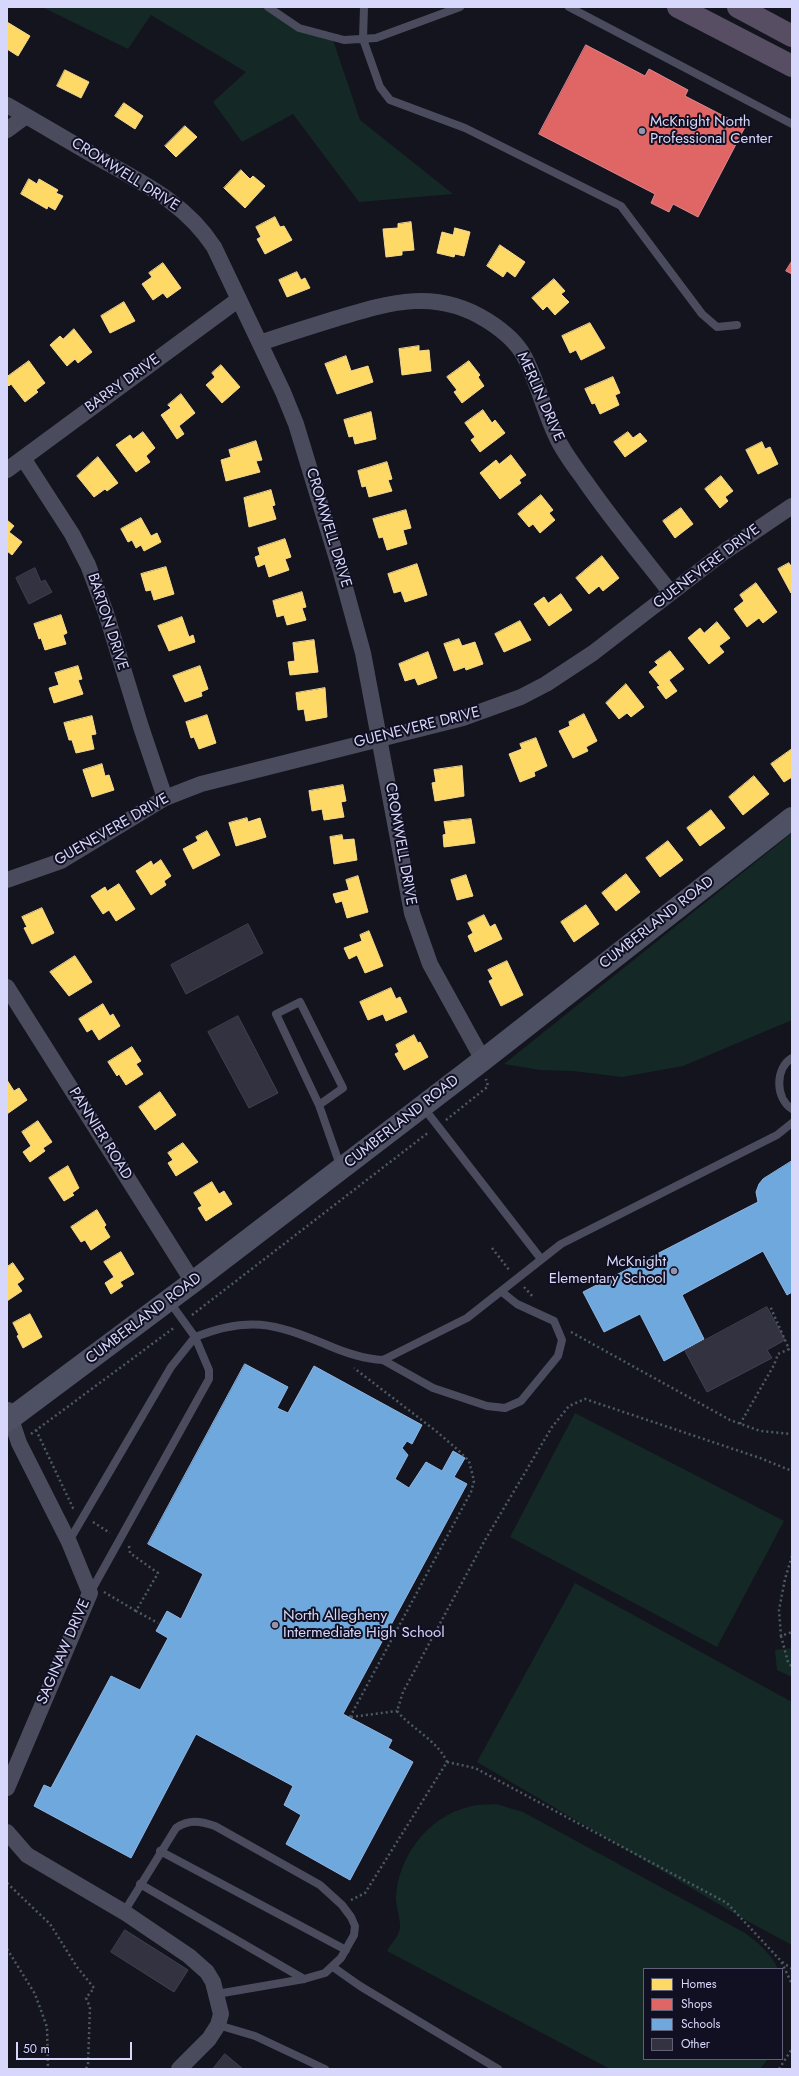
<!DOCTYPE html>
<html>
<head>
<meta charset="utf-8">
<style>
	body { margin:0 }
	#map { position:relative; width:799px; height:2076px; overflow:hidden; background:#14141e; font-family:Jost,sans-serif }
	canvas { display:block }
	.frame { position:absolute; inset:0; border:8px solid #d6d7fa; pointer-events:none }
	.legend { position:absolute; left:643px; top:1968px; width:140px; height:92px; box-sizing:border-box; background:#111022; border:1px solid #606078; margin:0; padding:5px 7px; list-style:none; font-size:12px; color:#d6d7fa }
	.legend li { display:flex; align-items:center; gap:8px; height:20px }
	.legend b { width:20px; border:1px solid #606078 }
	.scale { position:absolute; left:16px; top:2042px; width:116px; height:18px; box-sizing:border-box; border:2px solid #d6d7fa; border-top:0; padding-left:5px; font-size:12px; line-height:14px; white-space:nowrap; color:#d6d7fa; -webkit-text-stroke:3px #111022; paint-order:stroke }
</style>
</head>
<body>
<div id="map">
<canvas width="799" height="2076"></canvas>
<div class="frame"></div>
<ul class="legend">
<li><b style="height:11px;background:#ffd966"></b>Homes</li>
<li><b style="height:11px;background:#e06666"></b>Shops</li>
<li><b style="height:11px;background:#6fa8dc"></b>Schools</li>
<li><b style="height:11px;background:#333240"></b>Other</li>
</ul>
<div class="scale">50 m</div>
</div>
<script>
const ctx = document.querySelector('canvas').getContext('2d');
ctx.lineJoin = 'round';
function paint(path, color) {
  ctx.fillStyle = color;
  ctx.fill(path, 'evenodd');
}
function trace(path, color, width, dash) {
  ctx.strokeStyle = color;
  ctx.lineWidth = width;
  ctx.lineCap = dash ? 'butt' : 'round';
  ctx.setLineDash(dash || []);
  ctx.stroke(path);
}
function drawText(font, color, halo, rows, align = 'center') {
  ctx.font = font + ' Jost,sans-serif';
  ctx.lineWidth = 4;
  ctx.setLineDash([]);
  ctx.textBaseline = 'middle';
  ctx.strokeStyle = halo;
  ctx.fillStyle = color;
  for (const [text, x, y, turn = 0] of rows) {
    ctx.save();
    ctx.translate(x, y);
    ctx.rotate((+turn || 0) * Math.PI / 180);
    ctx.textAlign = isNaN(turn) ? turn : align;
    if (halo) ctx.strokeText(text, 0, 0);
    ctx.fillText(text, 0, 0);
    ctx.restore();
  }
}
const green = new Path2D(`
	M42,7h226l31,21 33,9 28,83 93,74 -94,8 -66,-88 -51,28 -29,-40 33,-30 -95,-57 -23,34z
	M792,833v187l-109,46 -61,11 -49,-6 -33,-1 -36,-6z
	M575,1413l209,108 -67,126 -207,-110z
	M575,1583l217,119v243l-43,-23 -272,-160z
	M792,1648v29l-15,-7 -2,-20z
	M496,1804l27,8 222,121c13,10 26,20 33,36h-134v90h124l-8,10h-150l-223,-118c3,-6 13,-16 13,-24 0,-10 -4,-20 -4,-30 2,-40 32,-80 72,-90 9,-3 19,-2 28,-3z`);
const homes = new Path2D(`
	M7,22l23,14 -12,20 -11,-7z
	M65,70l24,12 -8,16 -24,-12z
	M124,103l19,13 -8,13 -20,-13z
	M185,126l12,11 -21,20 -11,-11z
	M241,170l9,9 3,-3 12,10 -20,22 -21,-20z
	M29,179l8,5 2,-5 19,11 -2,3 7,3 -8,14 -7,-4 -1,3 -26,-15z
	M275,217l5,10 4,-1 8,14 -27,14 -8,-15 4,-2 -5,-10z
	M411,222l3,28 -12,1v4l-16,2 -3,-28 15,-1v-4z
	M455,228l15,4 -6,24 -9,-2 -1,3 -17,-4 5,-21 11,3z
	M500,245l25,17 -10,15 -8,-6 -4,6 -16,-11z
	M163,263l18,25 -14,10 -4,-5 -10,7 -11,-16 10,-7 -3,-4z
	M297,272l4,8 4,-2 5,10 -23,9 -8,-17z
	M554,279l11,12 -4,3 8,8 -14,13 -8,-9 -4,4 -11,-12z
	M124,302l11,19 -25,12 -9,-17z
	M590,323l15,25 -24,12 -5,-10 -6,3 -8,-17z
	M74,329l18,23 -14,11 -3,-4 -8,7 -17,-21 10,-9 3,3z
	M419,346v5l10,-1 2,21 -29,4 -3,-26z
	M346,356l5,15 17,-5 5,16 -36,12 -12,-30z
	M29,361l16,22 -9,7 2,2 -13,10 -14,-18 -2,2 -2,-2v-7z
	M469,361l11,14 -2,2 6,9 -22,17 -8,-11 3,-2 -10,-13z
	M221,365l19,22 -18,16 -16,-18 9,-8 -3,-4z
	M613,377l7,16 -5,2 4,10 -19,9 -5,-11 -3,1 -7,-15z
	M181,394l14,19 -16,13 5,8 -7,5 -16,-24 10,-7 -3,-3z
	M483,410l9,13 3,-3 10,13 -25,19 -9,-12 4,-3 -10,-14z
	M371,412l5,27 -21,5 -2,-8 -4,1 -5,-17z
	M143,432l12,16 -9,8 4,6 -14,10 -20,-27 14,-10 3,4z
	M628,432l5,6 7,-5 7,8 -22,16 -11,-15z
	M256,441l6,19 -6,1 4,11 -34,9 -5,-21 10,-3 -2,-7z
	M762,442l3,7 5,-2 8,17 -20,10 -12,-24z
	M511,455l15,20 -7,5 2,3 -21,16 -20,-26 16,-13 3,4z
	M98,457l20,26 -11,8 -2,-2 -11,8 -17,-21z
	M387,462l5,17 -4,1 4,11 -23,6 -3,-11 -4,1 -4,-16z
	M721,476l12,15 -8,6 3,4 -8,7 -15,-19z
	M271,490l4,15 -3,1 4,13 -27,8 -5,-29z
	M541,495l12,15 -4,3 6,7 -15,13 -7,-9 -4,3 -11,-13z
	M681,508l12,16 -18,14 -12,-17z
	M406,510l5,18 -8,2 4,14 -20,6 -4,-13 -4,1 -6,-19z
	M141,518l10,18 6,-3 4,9 -17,9 -3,-6 -5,3 -4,-8 -4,2 -7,-13z
	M7,520l7,6 -5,6 13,10 -10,13 -5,-4z
	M285,539l6,18 -6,2 4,11 -20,7 -4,-13 -7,3 -3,-10 5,-2 -2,-7z
	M602,556l17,22 -16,13 -4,-5 -10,8 -13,-16z
	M789,563l3,5 -1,25 -13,-24z
	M417,564l10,31 -22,7 -4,-11 -7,2 -6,-19z
	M166,567l8,27 -20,6 -3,-10 -5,1 -5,-17z
	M756,583l21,29 -14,11 -4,-5 -12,9 -13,-18 10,-8 -4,-6z
	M302,592l4,15 -4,1 4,12 -19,5 -3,-10 -7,2 -4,-16z
	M561,594l11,16 -23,16 -15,-22 10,-7 4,6z
	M61,615l6,18 -4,2 3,9 -21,6 -4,-12 -2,1 -5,-15z
	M182,617l7,20 4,-2 2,7 -26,9 -11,-25z
	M520,621l11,19 -27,12 -9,-18z
	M717,622l13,16 -11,8 5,6 -15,12 -21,-26 12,-10 4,5z
	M459,639l3,7 13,-4 8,22 -17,6 -1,-3 -11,4 -10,-27z
	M314,640l4,32 -28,3 -2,-13 7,-1 -2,-18z
	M670,651l14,18 -15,11 8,11 -11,8 -9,-12 3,-1 -11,-14 9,-7 -3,-3z
	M428,652l9,26 -19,7 -3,-7 -10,3 -6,-17z
	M78,666l4,13 -4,1 5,14 -29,9 -5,-15 10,-3 -4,-12z
	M200,666l8,23 -7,3 1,4 -17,6 -12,-26z
	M626,684l18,23 -13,10 -4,-4 -8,6 -13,-16z
	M325,688l2,29 -21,4 -2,-12 -6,1 -2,-17z
	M584,714l13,27 -11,6 2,4 -15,7 -14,-27 11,-5 -1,-4z
	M207,715l9,28 -17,6 -5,-12 -3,1 -5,-16z
	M92,716l4,18 -5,1 3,14 -18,4 -4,-13h-3l-5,-17z
	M536,738l11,28 -13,6 1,4 -15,6 -11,-28 13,-5 -2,-5z
	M792,749v28l-8,5 -13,-18z
	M102,764l3,12 4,-1 5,15 -22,7 -9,-27z
	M462,766l2,30 -29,5 -3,-18 4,-1 -2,-12z
	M754,776l15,18 -26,21 -14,-18z
	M343,785l3,16 -5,1 3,15 -20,3 -2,-11 -10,2 -3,-20z
	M711,810l14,18 -25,18 -13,-18z
	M247,818l1,4 12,-4 6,19 -30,9 -7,-23z
	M471,819l4,24 -31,4 -1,-12 3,-1 -2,-12z
	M207,831l13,24 -27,14 -10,-20 15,-8 -2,-4z
	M342,835l1,5 11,-1 3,21 -23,4 -4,-27z
	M668,841l15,19 -23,17 -14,-19z
	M161,860l10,16 -7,5 2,4 -15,10 -15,-24 15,-10 2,4z
	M626,874l14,18 -24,19 -14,-18z
	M466,875l7,21 -16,4 -6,-20z
	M358,876l10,36 -21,6 -5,-17 -6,2 -3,-9 16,-4 -3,-10z
	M119,884l16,25 -19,12 -7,-11 -6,4 -12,-18 14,-9 2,4z
	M586,905l13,19 -25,18 -13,-20z
	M42,908l12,25 -22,11 -8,-16 3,-1 -5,-10z
	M484,915l6,12 5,-3 7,15 -27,13 -7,-16 5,-3 -5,-10z
	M369,931l14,35 -18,7 -8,-18 -8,4 -5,-11 18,-7 -2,-6z
	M75,956l17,26 -23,14 -19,-24z
	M507,961l16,34 -22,11 -12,-25 4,-2 -5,-9z
	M391,988l5,11 4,-2 7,15 -21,9 -3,-7 -15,6 -8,-18z
	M103,1004l7,12 3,-2 7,12 -21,14 -7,-11 -5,3 -8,-13z
	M414,1035l4,8 2,-1 8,15 -24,13 -9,-16 4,-2 -3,-7z
	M132,1047l9,14 -5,3 7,10 -17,11 -7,-11 -2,2 -9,-14z
	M7,1080l7,11 5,-3 8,12 -20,14z
	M160,1092l16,23 -21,15 -16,-23z
	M38,1121l14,21 -9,6 2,3 -15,11 -7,-10 8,-6 -9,-14z
	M183,1143l15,19 -22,14 -8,-13 5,-3 -5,-7z
	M68,1166l11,22 -7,5 2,2 -10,6 -15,-23z
	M212,1182l7,12 5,-3 8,13 -26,17 -8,-13 4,-2 -8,-13z
	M97,1210l9,15 -2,2 6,10 -19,13 -6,-10 -4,2 -10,-15z
	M121,1252l13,22 -14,8 3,4 -12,8 -6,-11 9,-6 -10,-15z
	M13,1263l11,16 -7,5 5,7 -15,10v-34z
	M30,1314l12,23 -19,11 -6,-12 2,-1 -6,-12z`);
const shops = new Path2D(`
	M586,45l59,31 4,-7 39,21 -3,6 60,31 -47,90 -25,-13 -4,8 -18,-9 4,-9 -116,-60z
	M792,261v13l-6,-3z`);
const schools = new Path2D(`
	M792,1161v131l-5,3 -24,-44 -81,44 22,44 -40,22 -24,-47 -36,18 -21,-40 175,-90 -2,-10 3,-8 4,-5z
	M245,1364l43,23 -11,21 11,5 26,-47 108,59 -10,19 -5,-3 -5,7 6,7 -13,24 14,9 17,-26 16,9 11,-20 12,7 -11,19 13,7 -124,230 49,26 -4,8 25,14 -63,118 -64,-36 15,-29 -17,-10 9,-19 -97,-52 -65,124 -97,-52 10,-21 7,3 60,-112 29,14 28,-52 -12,-7 11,-20 14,8 22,-45 -55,-30z`);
const building = new Path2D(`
	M35,568l6,14 4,-2 7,12 -23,12 -13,-26z
	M248,924l15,29 -77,41 -15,-29z
	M238,1016l40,77 -29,15 -41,-76z
	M767,1307l18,33 -18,10 5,8 -65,34 -22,-41z
	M125,1930l63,40 -14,22 -63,-40z
	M225,2054l18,15h-30z`);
const path = new Path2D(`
	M446,1120l40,-32 2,-2 -2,-7
	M492,1248l18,23
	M524,1287l10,11
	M192,1315l237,-183
	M571,1332l159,88 30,11 32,3
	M740,1424l34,-59 4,-11 11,-5 -19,-43
	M36,1430l37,78 3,2
	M31,1434l144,-107
	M93,1522l17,11
	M129,1546l1,7 28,20 -22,38 22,12
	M792,1556l-7,23 -6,31 2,26 11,-4
	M104,1592l32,19
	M781,1636l7,26 4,5
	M350,1717l121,-225 3,-11 -5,-20 -11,-11 -22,-19 -82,-63
	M351,1717l46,-6
	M447,1762l28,6 252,135 54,58 11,23
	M7,1883l43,41 27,43 17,21 -8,10 4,9 -2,58 -2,4
	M351,1900l14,-7 82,-131c-9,-21 -35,-33 -50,-51l6,-19 82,-152 67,-113 17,-21 16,-7 175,59 32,13
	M7,1949l28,45 12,33 1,42
	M782,1962l10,7
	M779,2069l13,-20`);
const service = new Path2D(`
	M268,7l31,21 45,12 32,-2 84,-31
	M364,7l-1,32 17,48 10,13 75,28 156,78 81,108 15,13 20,-2
	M569,7l223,117
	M792,1058c-17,10 -17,40 0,51
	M319,1105l24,-17 -43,-86 -24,12 43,91 22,63
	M423,1107l118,152
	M169,1301l26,36c53,-21 79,-14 130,7 18,8 37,15 58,16l84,-42 94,-74 216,-109 15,-12
	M383,1360l50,28 54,18 18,2 16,-7 37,-45 4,-16 -8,-19 -37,-17 -15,-12
	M69,1541l102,-174 24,-30 14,33v9l-119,214
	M160,1851l186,99
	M140,1884l164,95
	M124,1912l52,-84c13,-9 24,-7 39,-2l105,59 22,20 9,12 4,9 -1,9 -13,23 -16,15 -21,6 -87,15
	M333,1967l27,19 138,83
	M218,2025l37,11 70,33`);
const minor = new Path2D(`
	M7,105c32,18 63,37 95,55 43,24 84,44 112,87l69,145 13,32 44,145 23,84 49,260 18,51 53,96
	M7,130l19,-14
	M260,343c26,-9 52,-17 78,-25 53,-16 99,-30 150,3 14,9 28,20 36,35 14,26 20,56 33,82 7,15 18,29 28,43 27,39 57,75 86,112
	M23,458l49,76 16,31 18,48 35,114 24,71
	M7,470l232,-171
	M7,880l54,-19 104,-63 36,-14 262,-66 58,-21 25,-13 47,-31 131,-101 68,-46
	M7,987l186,295
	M7,1788l83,-195 -21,-51 -50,-99 -11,-33
	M7,1832l20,23 97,57 65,44 18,16 6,10 8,32 -3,11 -9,14 -30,30`);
const secondary = new Path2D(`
	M7,1421l186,-139 290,-222 309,-242`);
const trunk = new Path2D(`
	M678,7l114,59
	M738,7l54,29`);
const markers = [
	[642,131,4,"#9293ad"],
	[674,1271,4,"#9293ad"],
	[275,1625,4,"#9293ad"]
];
const poiNames = [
	["McKnight North",650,122],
	["Professional Center",650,139],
	["McKnight",666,1262,"right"],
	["Elementary School",666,1279,"right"],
	["North Allegheny",283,1616],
	["Intermediate High School",283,1633]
];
const streetNames = [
	["CROMWELL DRIVE",125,175,32],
	["BARRY DRIVE",123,384,-36],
	["MERLIN DRIVE",540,397,66],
	["CROMWELL DRIVE",328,528,73],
	["GUENEVERE DRIVE",707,567,-37],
	["BARTON DRIVE",107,622,72],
	["GUENEVERE DRIVE",417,728,-14],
	["GUENEVERE DRIVE",112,830,-30],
	["CROMWELL DRIVE",400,844,80],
	["CUMBERLAND ROAD",657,923,-38],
	["CUMBERLAND ROAD",402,1122,-38],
	["PANNIER ROAD",100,1134,58],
	["CUMBERLAND ROAD",144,1319,-37],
	["SAGINAW DRIVE",64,1652,-67]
];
paint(green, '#142826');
paint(homes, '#ffd966');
trace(homes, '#f3d892', 1);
paint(shops, '#e06666');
trace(shops, '#dd8892', 1);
paint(schools, '#6fa8dc');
trace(schools, '#8eb6e5', 1);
paint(building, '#333240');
trace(building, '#414051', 1);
trace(path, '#4c5b63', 2.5, [2, 3]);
trace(service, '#4a4c5e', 8);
trace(minor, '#4a4c5e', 16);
trace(secondary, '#4e5064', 22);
trace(trunk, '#574e63', 22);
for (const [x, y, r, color] of markers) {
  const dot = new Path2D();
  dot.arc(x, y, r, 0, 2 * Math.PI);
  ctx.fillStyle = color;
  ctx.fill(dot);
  trace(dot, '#111022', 1.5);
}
drawText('15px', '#d6d7fa', '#111022', poiNames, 'left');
drawText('15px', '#d6d7fa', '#111022', streetNames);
</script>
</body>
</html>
